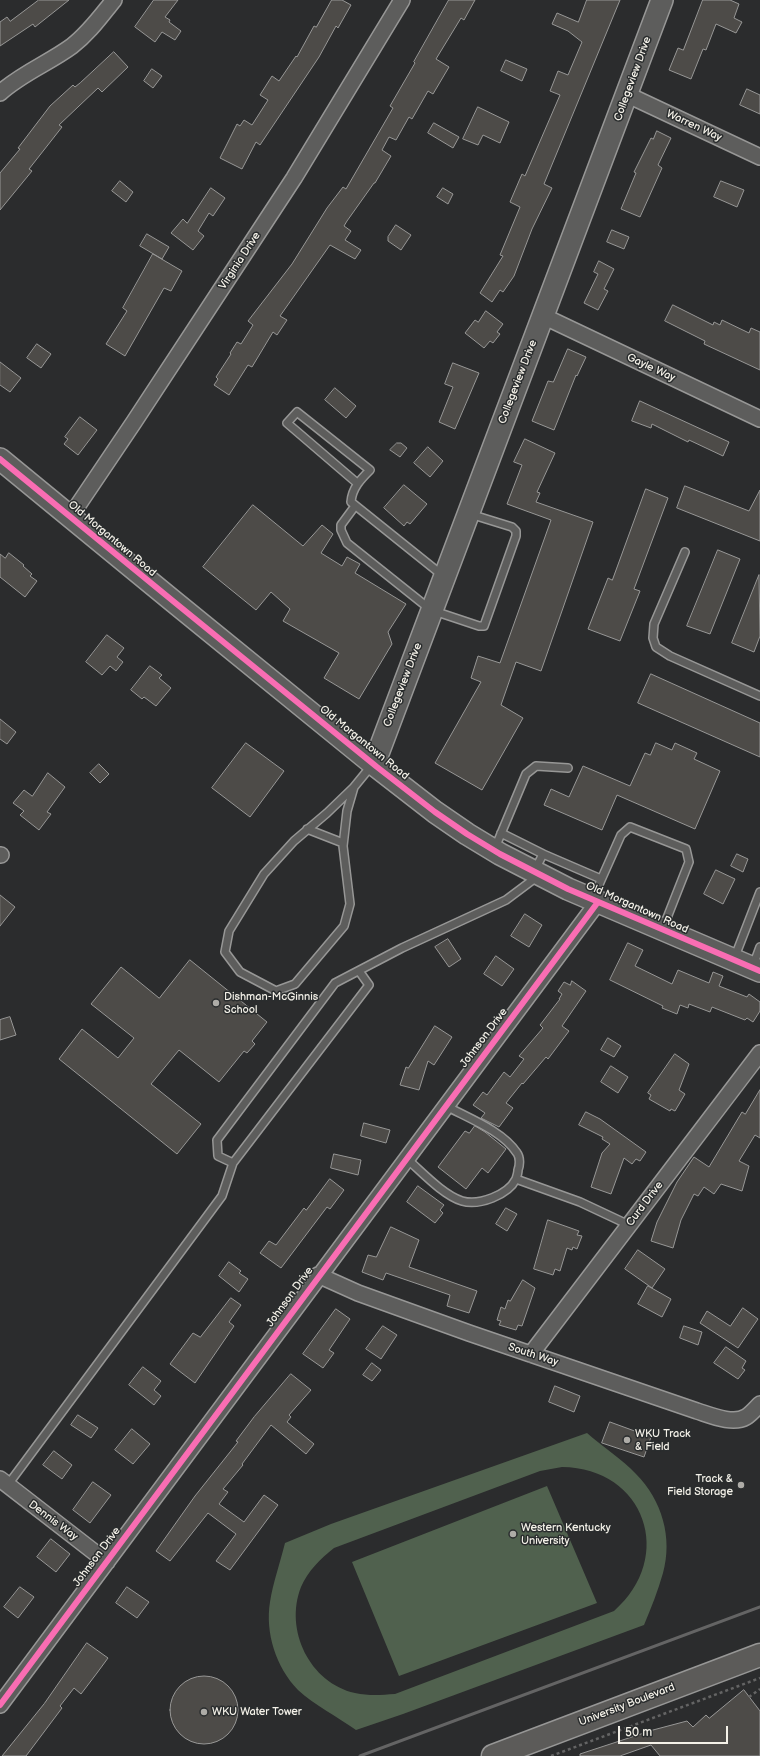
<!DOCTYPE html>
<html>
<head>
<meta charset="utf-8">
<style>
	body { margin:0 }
	#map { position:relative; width:760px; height:1756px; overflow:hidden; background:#2b2c2d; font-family:"Balsamiq Sans",sans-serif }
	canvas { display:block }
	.scale { position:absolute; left:618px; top:1726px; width:110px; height:18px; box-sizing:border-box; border:2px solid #f4f1e8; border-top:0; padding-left:5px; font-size:12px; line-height:14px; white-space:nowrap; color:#f4f1e8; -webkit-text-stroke:3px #2a2d2e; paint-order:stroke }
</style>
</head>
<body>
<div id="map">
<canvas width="760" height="1756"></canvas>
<div class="scale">50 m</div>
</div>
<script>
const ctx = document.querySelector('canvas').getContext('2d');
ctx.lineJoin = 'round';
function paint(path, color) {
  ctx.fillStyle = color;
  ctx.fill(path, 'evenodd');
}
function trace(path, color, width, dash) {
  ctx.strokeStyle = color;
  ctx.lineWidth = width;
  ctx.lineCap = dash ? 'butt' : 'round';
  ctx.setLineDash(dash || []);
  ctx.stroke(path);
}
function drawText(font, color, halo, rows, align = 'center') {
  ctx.font = font + ' "Balsamiq Sans",sans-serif';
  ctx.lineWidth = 3;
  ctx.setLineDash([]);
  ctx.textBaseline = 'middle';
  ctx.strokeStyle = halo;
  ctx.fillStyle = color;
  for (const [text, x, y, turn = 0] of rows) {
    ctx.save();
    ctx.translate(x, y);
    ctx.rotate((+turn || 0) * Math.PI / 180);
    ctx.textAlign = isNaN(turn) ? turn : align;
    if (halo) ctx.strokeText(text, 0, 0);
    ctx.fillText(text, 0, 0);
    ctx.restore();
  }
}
const green = new Path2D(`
	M587,1433c16,14 35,26 49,41 26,26 37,64 27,99 -5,18 -12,35 -19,52l-241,89 -47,16c-18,-13 -42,-25 -58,-40 -22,-23 -33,-57 -28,-88 3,-19 10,-39 15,-59l46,-19zM562,1467c83,1 114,90 52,144l-219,83c-14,1 -26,2 -40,-1 -45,-10 -71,-63 -54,-106 7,-16 19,-28 33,-39l206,-77z
	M547,1486l50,117 -198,73 -47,-114z`);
const building = new Path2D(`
	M39,0h30l-34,27 -2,-3 -33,22v-24l7,-5 3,4z
	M154,0h24l-13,17 5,3 -1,2 12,9 -6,9 -13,-8 -7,10 -20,-15z
	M332,0h10l9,5 -13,23 -2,-2 -17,31 -59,88 -4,-3 -14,27 -22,-11 17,-34 3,2 4,-6 8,5 16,-25 -8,-5 12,-19 7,5 17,-25 1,1 17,-31 2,1z
	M449,0h26l-11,20 -3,-2 -25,41 13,8 -16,27 -5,-3 -16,28 -3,-2 -13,23 -7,-3 -7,13 9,6 -16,27h-1l-27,38 -3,5 7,5 -6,9 16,10 -6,9 -25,-14 -50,71 7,4 -10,15 -4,-3 -21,35 -4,-2 -19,30 -15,-10 4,-6 -2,-2 15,-23 -1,-1 7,-11 4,2 12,-19 -5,-4 44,-57 35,-56 16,-21 3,2 47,-81 -3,-2 25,-43 -1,-1z
	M587,0h33l-76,184 8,4 -20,41 -18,47 -11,16 -3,-2 -8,12 -12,-9 23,-37 -3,-1 20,-48 -10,-5 12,-28 3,2 35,-81 -10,-4 8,-20 10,4 14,-33 -14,-11 -16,-7 5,-11 21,9z
	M703,0h27l9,4 -5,14 8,4 -6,11 -20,-9 -10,26 -3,-1 -12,30 -22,-9 9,-22 5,2z
	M114,52l14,15 -26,25 -4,-4 -39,37 3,2 -33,42 3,2 -32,39v-37l20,-24 -2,-1 32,-42 23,-21 2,2 5,-4z
	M506,60l21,9 -5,12 -21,-10z
	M152,69l10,7 -9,12 -9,-7z
	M747,89l13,6v19l-20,-9z
	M478,107l31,15 -9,21 -17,-8 -5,10 -15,-6z
	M434,123l25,14 -6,11 -25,-15z
	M657,131l14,7 -13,27 4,3 -22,49 -19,-8 15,-36 -2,-1 17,-34 2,1z
	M120,181l13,11 -7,10 -14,-11z
	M721,181l23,9 -7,17 -23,-10z
	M211,188l14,10 -12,18 -4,-3 -11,18 6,5 -11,14 -22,-17 12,-14 4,4z
	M443,188l10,6 -5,10 -11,-7z
	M396,225l15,10 -10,15 -13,-9v-4z
	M612,230l17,7 -5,12 -17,-7z
	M147,234l22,13 -7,12 -22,-13z
	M153,254l29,17 -11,20 -7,-3 -39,68 -19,-12 21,-33 -4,-3z
	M599,261l15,8 -10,20 4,2 -10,19 -14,-7 14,-29 -4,-2z
	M673,305l40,20 1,-3 6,3 2,-5 27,13 2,-5 9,4v38l-56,-26 1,-3 -40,-20z
	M486,311l17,13 -6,8 3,2 -7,9 -3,-2 -6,7 -19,-15 10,-13 3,2z
	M37,344l14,10 -10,14 -14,-10z
	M568,349l18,8 -9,19 -1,-1 -22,55 -22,-9 16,-40 5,1z
	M0,362l21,16 -11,14 -10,-7z
	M453,363l26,10 -24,56 -16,-7 14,-35 -8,-3z
	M335,388l21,18 -10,12 -21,-18z
	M640,401l89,41 -6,14 -34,-16 -1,2 -36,-18 -1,4 -19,-7z
	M80,417l17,13 -19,25 -14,-11 4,-5 -3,-2z
	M525,439l30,14 -18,39 3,1 -4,9 57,20 -52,149 -25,-9 -15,43 22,13 -41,72 -47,-27 46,-81 -10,-4 7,-22 22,7 51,-143 -44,-16 15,-39 -8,-3z
	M397,443h4l6,5 -7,9 -10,-7z
	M428,447l15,14 -13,16 -16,-14z
	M404,485l23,19 -17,20 -3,-2 -3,4 -20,-18z
	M685,486l64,25 11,-21v51l-83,-33z
	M646,489l22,9 -34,91 6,2 -20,50 -32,-12 20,-51 4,2z
	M253,505l50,41 19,-21 11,9 -12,19 21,13 5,-9 13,7 -5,9 51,31 -18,28 4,12 -33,55 -35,-21 15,-25 -56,-32 7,-12 -19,-17 -15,18 -53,-43z
	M718,550l22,9 -30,75 -23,-8z
	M9,553l15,12 -1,1 9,8 -2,2 7,5 -12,16 -25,-20v-23l5,4z
	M759,575l1,61 -6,16 -22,-9z
	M107,635l17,13 -7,9 6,5 -7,9 -6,-5 -8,9 -16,-13z
	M150,666l12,9 -3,3 12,10 -15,18 -12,-9 -2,2 -11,-9z
	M651,674l109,49v34l-122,-54z
	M0,719l16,13 -9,12 -7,-5z
	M246,743l38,28 -34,46 -38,-29z
	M656,743l16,7 3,-7 22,10 -3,6 26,12 -25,58 -78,-34 -15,35 -58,-25 7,-16 18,8 14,-31 47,20 15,-33 5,2z
	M99,764l10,10 -9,9 -10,-10z
	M48,773l17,14 -18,25 4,2 -12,16 -19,-15 4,-4 -11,-8 11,-13 8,6z
	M737,854l11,5 -5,13 -12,-6z
	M716,870l19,9 -12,25 -19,-10z
	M0,895l15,12 -15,19z
	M525,914l17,11 -13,22 -18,-11z
	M448,939l13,20 -12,8 -14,-20z
	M628,943l15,7 -8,16 37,18 6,-14 31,13 4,-11 10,4 -4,10 28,11 2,-3 11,8v9l-7,11 -6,-4 -2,2 -33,-13 -2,5 -21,-8 -1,4 -8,-3 -3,9 -15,-6 1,-2 -53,-26z
	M496,956l18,13 -12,17 -18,-12z
	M190,960l77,62 -15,19 3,3 -8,9 -3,-2 -25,31 -40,-32 -28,34 50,40 -24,30 -118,-95 23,-30 36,29 16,-20 -43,-34 30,-37 38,31z
	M572,981l14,10 -24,35 7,5 -21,28 -2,-2 -23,27 -1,-1 -16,20 7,5 -14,19 -18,-9 4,-5 -12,-8 10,-13 4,3 17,-23 6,5 14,-18 -5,-3 24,-28 -3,-3 20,-26h-1l3,-5 -4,-3 6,-9 6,3z
	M10,1017l6,18 -16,5v-20z
	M435,1026l17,11 -18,28 -6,-4 -9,29 -19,-5 6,-18 2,1z
	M608,1038l13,8 -7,11 -13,-7z
	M675,1054l14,10 -10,26 6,4 -10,17 -4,-2 -1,2 -21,-12 2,-4 -3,-2z
	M611,1066l17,11 -10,16 -17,-11z
	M760,1090v48l-5,-3 -16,26 10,5 -7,25 -21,-7 -7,10 -10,-7 -6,9 -4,-2 -13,26 -8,28 -22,-7 6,-19 20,-40 17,-25 15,10 33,-55 3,2z
	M586,1112l14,7 46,33 -6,9 -4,-2 -4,5 -8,-6 -13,36 -20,-7 11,-34 8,-9 -8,-5 1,-2 -24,-12z
	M364,1123l26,7 -4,13 -25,-7z
	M475,1126l10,6 21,17 -18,24 -6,-5 -16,21 -28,-22 27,-36 4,2z
	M334,1154l27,6 -3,15 -27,-7z
	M330,1179l14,11 -14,19 -3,-2 -46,61 -21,-15 9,-12 7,4 28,-37 2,2z
	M418,1186l26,19 -4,5 3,3 -8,10 -28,-21z
	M506,1208l11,6 -10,17 -11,-7z
	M548,1220l31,11 -2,4 5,1 -5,13 -4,-2 -1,3 -5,-2 -7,23 -5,-2 -2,6 -19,-6z
	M391,1227l28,13 -10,27 68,24 -8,22 -22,-7 3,-11 -64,-22 -3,7 -21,-8 6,-17 8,2z
	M638,1250l27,19 -13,19 -27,-19z
	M229,1262l12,9 -2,2 9,6 -9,13 -20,-16z
	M523,1280l12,8 -13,38 -4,-1 -2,5 -17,-5 2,-4 -4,-1 4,-13 4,2 3,-9 2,1z
	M648,1286l23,13 -9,18 -24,-13z
	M231,1298l10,7 -12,17 5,4 -39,57 -25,-19 23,-31 7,4z
	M743,1308l15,11 -20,29 -38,-25 7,-12 23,15z
	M336,1309l14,10 -21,31 5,3 -11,15 -20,-14z
	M383,1326l14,9 -16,24 -15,-10z
	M684,1326l18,6 -4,13 -18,-7z
	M726,1347l20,14 -4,7 3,2 -7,9 -24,-16z
	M372,1363l9,7 -9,11 -9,-6z
	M143,1367l18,14 -7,9 7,6 -7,9 -25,-20z
	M291,1374l20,16 -22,25 2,2 -4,5 27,22 -8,10 -35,-29 -29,39 1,1 -20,24 5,3 -9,12 25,18 20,-27 14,10 -48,65 -14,-9 20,-27 -28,-21 -38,48 -14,-10 39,-55 43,-54 -2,-1 18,-24z
	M555,1386l25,10 -6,16 -25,-10z
	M78,1415l20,13 -7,10 -20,-13z
	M610,1422l41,15 -7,20 -42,-14z
	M132,1429l18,15 -17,20 -18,-14z
	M54,1451l18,14 -10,14 -19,-14z
	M93,1482l18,13 -21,28 -17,-13z
	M51,1539l19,15 -14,18 -19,-15z
	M20,1587l14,10 -16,21 -14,-11z
	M127,1587l22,15 -12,16 -21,-15z
	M87,1643l21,15 -11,15 -16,21 -7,-6 -14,18 2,2 -36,48h-24l42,-52z
	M170 1710a34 34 0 1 1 68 0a34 34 0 1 1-68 0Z
	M744,1690l16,21v45h-100l-9,-11 -31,11h-40v-2l73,-24 34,-9 6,6 13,-12 3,3z`);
const path = new Path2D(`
	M749,1697l11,-8
	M551,1756l209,-78`);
const lane = new Path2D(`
	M357,483l-70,-60 10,-11 73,58c-9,9 -18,18 -19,32l91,73
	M355,506l-14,19v5l6,13 84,67 48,16h5l32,-90v-5l-4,-4 -42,-13
	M685,552l-31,72 -1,14 3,9 14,9 90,40
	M354,787l-7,24 -4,35 7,58 -6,22 -49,58 -19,7 -36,-19 -15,-20 4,-21 35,-57 30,-33 33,-28z
	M354,787l18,-22
	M307,829l36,14
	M501,833l42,21
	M495,848l31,-74 10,-8 32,2
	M535,870l8,-16 58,25
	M593,898l28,-63 9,-8 56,22 3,13 -26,66
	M734,959l26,-67
	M753,966l7,-19
	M359,971l10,14 -136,178 -15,-7 -1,-16 118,-157 67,-35 104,-48 32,-24
	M407,1159c15,13 36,36 55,42 17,5 46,-6 54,-22 1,-3 2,-6 2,-9 2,-5 2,-13 -1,-17 -14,-22 -49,-35 -71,-47
	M516,1179l64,23 49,23
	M7,1486l215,-290 11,-33`);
const street = new Path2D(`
	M0,93c22,-20 49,-30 72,-47 17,-13 29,-30 42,-46
	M628,95l132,62
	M543,316l217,103
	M70,517l64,-95 160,-244 108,-178
	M0,855h1
	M318,1275l40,18 111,40 228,78c13,4 36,14 49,6 5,-3 10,-9 14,-13
	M531,1354l229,-301
	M0,1479l107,83
	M0,1705l598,-803`);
const secondary = new Path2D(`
	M0,459l173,142 204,166 58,45 32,22 33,20 68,35 192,82
	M374,764l288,-764`);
const primary = new Path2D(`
	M493,1756l267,-101`);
const rail = new Path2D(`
	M360,1756l400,-149`);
const cycleway = new Path2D(`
	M0,459l173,142 204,166 58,45 32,22 33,20 68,35 192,82
	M0,1705l598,-803`);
const markers = [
	[216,1003,4,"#aeaca7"],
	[627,1440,4,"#aeaca7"],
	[741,1485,4,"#aeaca7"],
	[513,1534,4,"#aeaca7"],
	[204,1712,4,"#aeaca7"]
];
const streetNames = [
	["Collegeview Drive",633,79,-70],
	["Warren Way",694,126,25],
	["Virginia Drive",240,261,-57],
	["Gayle Way",651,368,25],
	["Collegeview Drive",518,382,-69],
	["Old Morgantown Road",112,539,40],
	["Collegeview Drive",403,685,-69],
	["Old Morgantown Road",364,743,39],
	["Old Morgantown Road",637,908,24],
	["Johnson Drive",484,1038,-53],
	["Curd Drive",645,1204,-53],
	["Johnson Drive",290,1297,-54],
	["South Way",533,1355,18],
	["Dennis Way",53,1521,37],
	["Johnson Drive",97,1557,-53],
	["University Boulevard",627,1705,-21]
];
const poiNames = [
	["Dishman-McGinnis",224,997],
	["School",224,1010],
	["WKU Track",635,1434],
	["& Field",635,1447],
	["Track &",733,1479,"right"],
	["Field Storage",733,1492,"right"],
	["Western Kentucky",521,1528],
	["University",521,1541],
	["WKU Water Tower",212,1712]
];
paint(green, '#50614e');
paint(building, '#4d4b48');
trace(building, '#979796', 1);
trace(lane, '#979796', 10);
trace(street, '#979796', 18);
trace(secondary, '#979796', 24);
trace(primary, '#979796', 25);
trace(path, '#646464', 2.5, [3, 3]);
trace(lane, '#5d5d5c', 7);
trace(street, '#5d5d5c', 15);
trace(secondary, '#5d5d5c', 21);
trace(primary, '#5c5b59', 22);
trace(rail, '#646464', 3);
trace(cycleway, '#f96db3', 6);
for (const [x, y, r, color] of markers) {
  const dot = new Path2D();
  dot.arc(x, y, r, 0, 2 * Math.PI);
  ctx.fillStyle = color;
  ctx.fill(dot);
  trace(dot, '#2a2d2e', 1.5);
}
drawText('11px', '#f4f1e8', '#2a2d2e', streetNames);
drawText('11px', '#f4f1e8', '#2a2d2e', poiNames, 'left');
</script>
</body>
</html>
